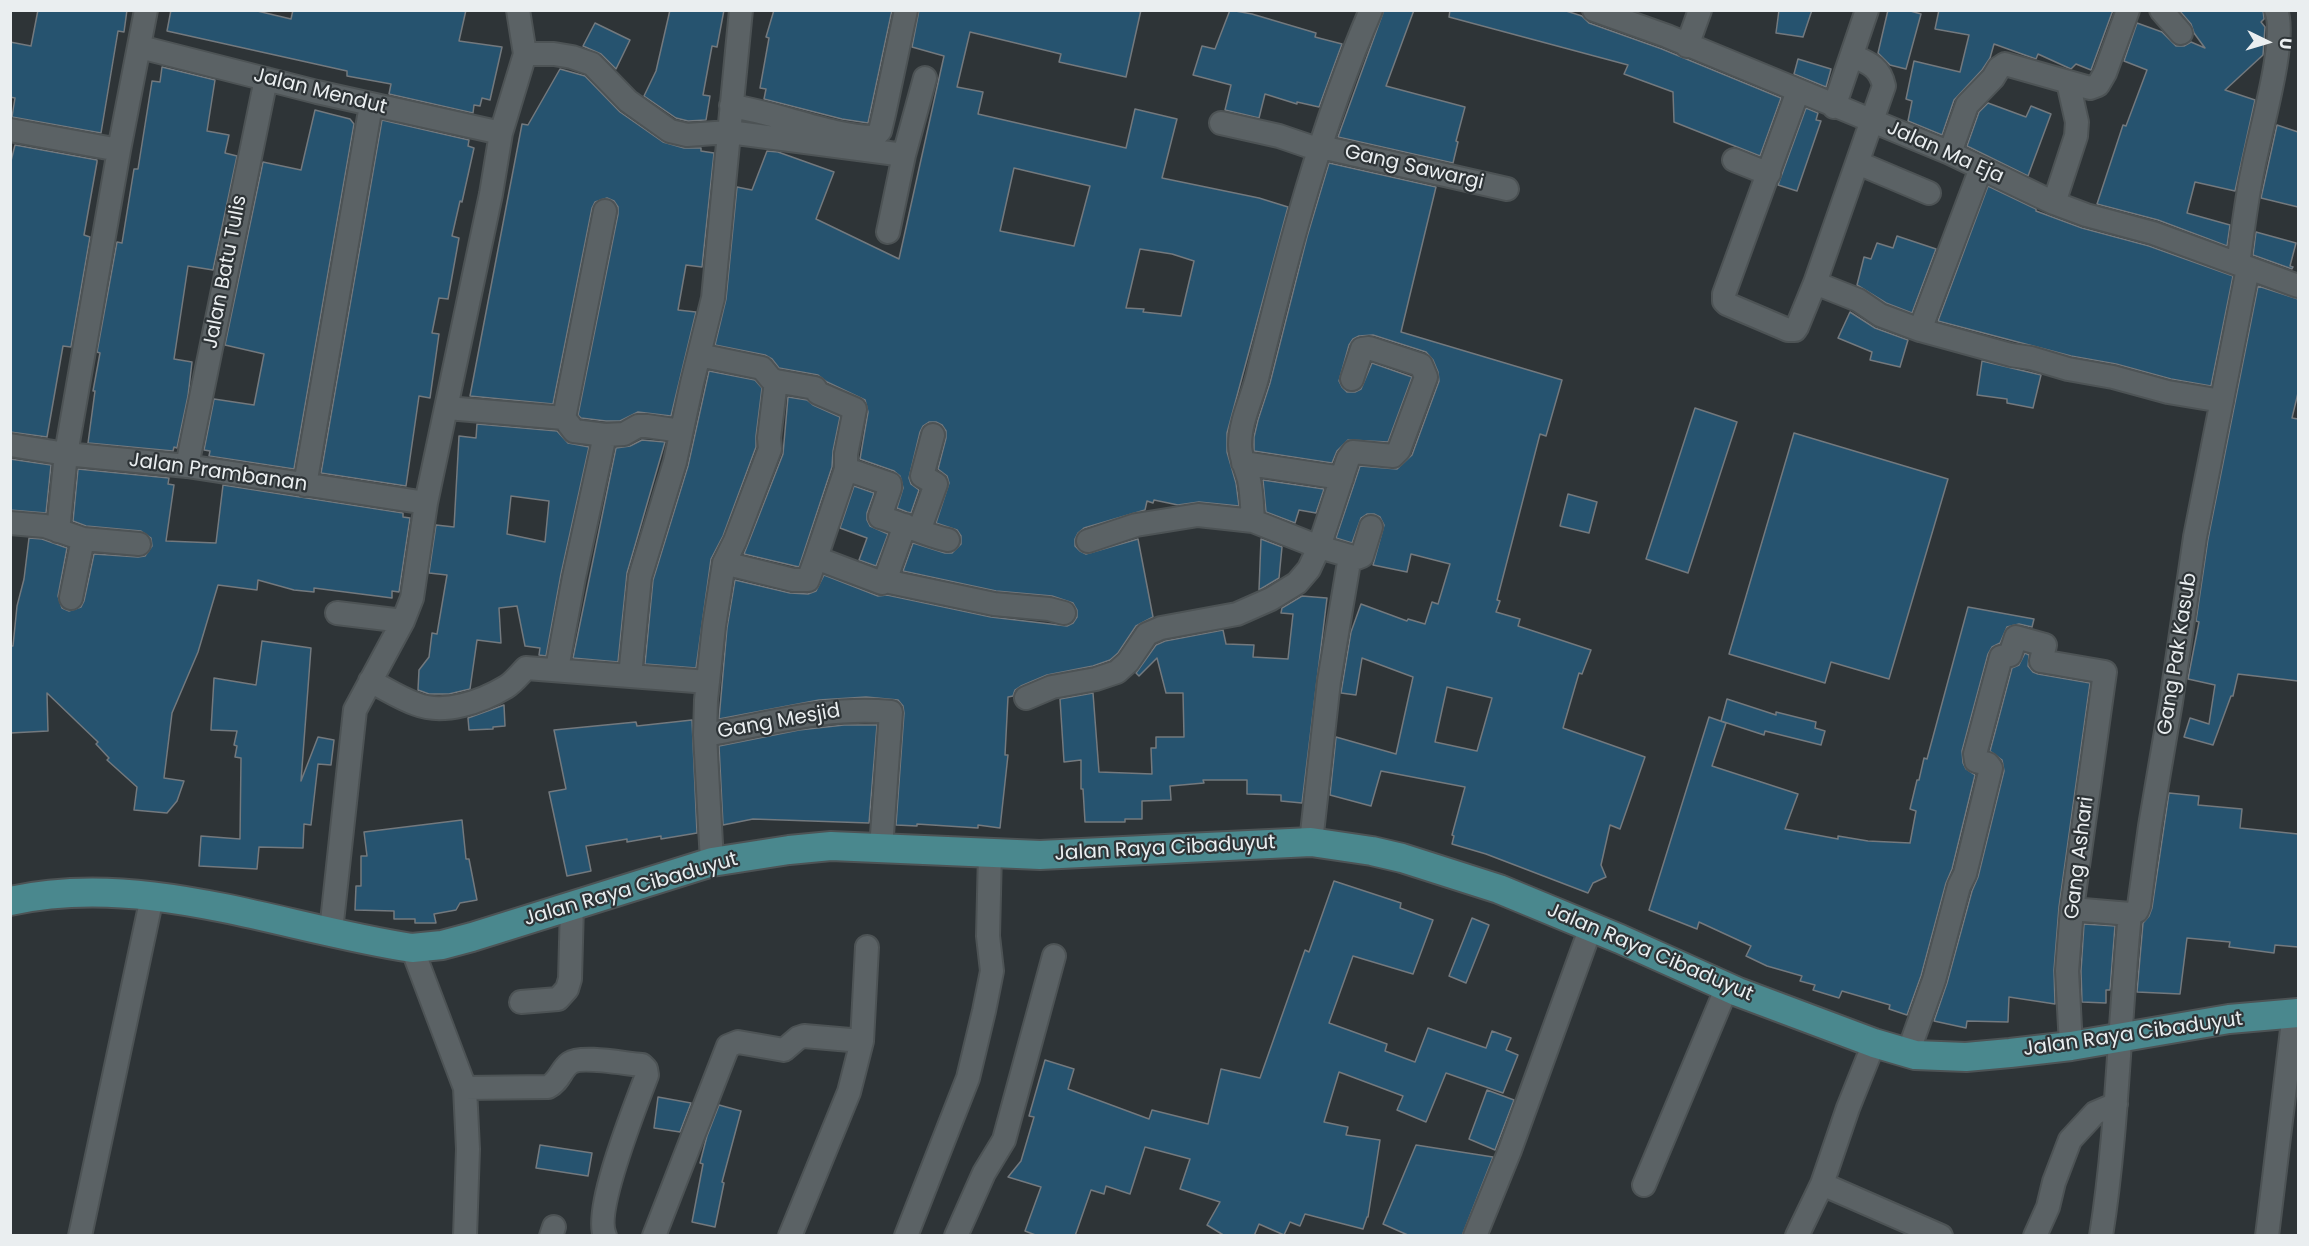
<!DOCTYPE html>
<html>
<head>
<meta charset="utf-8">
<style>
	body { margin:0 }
	#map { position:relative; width:2309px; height:1246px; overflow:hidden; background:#2e3437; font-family:Poppins,sans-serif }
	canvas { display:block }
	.frame { position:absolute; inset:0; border:12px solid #eaeef0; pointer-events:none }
	.north { position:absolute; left:2237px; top:12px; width:60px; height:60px; -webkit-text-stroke:4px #2e3437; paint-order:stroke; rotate:95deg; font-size:16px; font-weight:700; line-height:24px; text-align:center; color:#eaeef0 }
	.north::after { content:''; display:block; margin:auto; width:21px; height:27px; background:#eaeef0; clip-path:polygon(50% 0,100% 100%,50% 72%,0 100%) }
</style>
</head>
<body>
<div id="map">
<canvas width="2309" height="1246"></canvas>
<div class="frame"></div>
<div class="north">U</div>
</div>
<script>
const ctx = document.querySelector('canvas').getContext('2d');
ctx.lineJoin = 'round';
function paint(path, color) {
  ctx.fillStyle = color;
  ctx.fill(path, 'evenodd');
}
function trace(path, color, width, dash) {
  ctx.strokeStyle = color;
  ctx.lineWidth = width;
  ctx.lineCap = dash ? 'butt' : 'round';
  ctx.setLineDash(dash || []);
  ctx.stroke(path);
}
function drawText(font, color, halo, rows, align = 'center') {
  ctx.font = font + ' Poppins,sans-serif';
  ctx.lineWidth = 4.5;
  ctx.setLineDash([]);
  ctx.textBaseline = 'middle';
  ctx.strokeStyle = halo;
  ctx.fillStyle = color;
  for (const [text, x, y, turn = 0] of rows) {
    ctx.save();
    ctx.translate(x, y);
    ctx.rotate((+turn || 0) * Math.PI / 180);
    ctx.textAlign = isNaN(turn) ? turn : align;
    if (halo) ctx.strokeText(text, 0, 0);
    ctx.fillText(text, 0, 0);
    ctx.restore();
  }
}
const building = new Path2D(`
	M38,10h89l-3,22 -6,-1 -17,102 -89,-16 3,-19 -5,-1v-55l21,4z
	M171,10h82l38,9 2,-9h173l-7,31 43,6 -12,53 -8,-2 -2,8 -6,-1 -1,8 -84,-19 2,-10 -44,-8v-5l-180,-40z
	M670,10h54l-7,37 -5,-1 -9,49 7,1 -4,24 -18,1 -12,-3 -32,-22 12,-25z
	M774,10h118l-24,113 -26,-4 -78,-20 2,-10 -6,-1 9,-50 -3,-1z
	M919,10h222l-15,67 -67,-15 2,-8 -91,-22 -13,55 26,5 -5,22 148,34 9,-39 42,10 -15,59 97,20 29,9 -61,226v19l9,31 3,23 -40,-4 -21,3 -24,-5 -1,3 -6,-2 -2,9 -61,18 -6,5 -3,6v7l5,5 6,3 52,-15 15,78 -17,9 -18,27 -8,7 -17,6 -46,9 -26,11 -6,4 -2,6 -5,1 -3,58h3l-8,73 -22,-3v3l-61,-4v2l-21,-1 8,-112 -1,-7 -5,-6 -32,-3 -47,3 -100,19 8,-91 8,-48 55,13 18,1 8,-3 8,-16 54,21 9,-1 104,22 76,9 6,-3 4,-6v-7l-4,-7 -21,-7 -56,-5 -93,-20 10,-28 32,10h7l9,-9v-8l-4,-6 -21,-7 13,-40 -2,-7 -9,-7 8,-31v-7l-4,-6 -6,-3h-7l-6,4 -3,6 -11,46 2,6 8,6 -8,23 -4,-1 -10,-4 6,-20 -3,-12 -6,-5 -34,-12 8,-47 -3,-12 -38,-18 -9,-7 -39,-7 -7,-9 -7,-4 -50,-10 11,-46 11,-112 15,3 15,-39 11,1 56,20 -18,47 83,40 45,-203 -32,-9zM1014,168l76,18 -16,60 -74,-15zM1140,249l32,5 22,7 -13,55 -38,-4 1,-3 -18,-1z
	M1230,10l22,4 64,19 -1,4 27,7 -23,63 -22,-5v2l-32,-10 -6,24 -34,-8 6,-25 -38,-10 9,-29 13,3z
	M1384,10h30l-28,76 79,21 -9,34 2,1 -5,21 -115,-26z
	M1450,10h113l19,6 7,7 73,26 119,49 -21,58 -86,-34 -1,-30 -49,-18 4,-9 -179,-48z
	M1779,10h33l-9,27 -27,-4z
	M1888,10h19l14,4 -15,55 -16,-4 -12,-12z
	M1939,10h174l-22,60 -15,-6 -5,5 -33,-15 -2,5 -42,-15 -4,14 -8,12 -28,30 -12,35 -34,-14 4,-20 -6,-2 8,-38 46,11 9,-37 -34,-6z
	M2179,10h84l1,9 -3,3 4,5 -2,28 -38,35 30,10 -20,91 -40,-9 -8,31 43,12 -3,21 -69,-26 -61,-16 26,-79 3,1 21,-56 -23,-9 13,-38 25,9 14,14h8l7,-4 14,6 -11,-15 -3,-9z
	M595,23l35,17 -14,29 -15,-15 -18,-8z
	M1798,59l33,10 -5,18 -32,-13z
	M162,67l53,13 -8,51 22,4 -4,18 12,3 -24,114 -25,-4 -14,93 18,3 -4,34 -11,52 -3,-1 -1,4 -85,-8 7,-52h-2l7,-38 -3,-1 20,-110 5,1 12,-74h4l14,-88 8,1z
	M560,69l25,7 35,36 43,30 21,6h17v3l13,2 -12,114 -16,-2 -8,45 18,2 -25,104 -33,-4 -18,9h-14l-25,-3 -3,-3 40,-201v-7l-4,-6 -7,-3 -12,4 -3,6 -39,196 -83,-8 52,-272 6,1z
	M1988,103l38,14 5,-11 20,8 -23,62 -61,-30 12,-34z
	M1806,108l12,5 -2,7 5,1 -24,70 -19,-6z
	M315,110l35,9 4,5 -60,345 -85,-13 1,-5 -6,-1 10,-51 40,6 10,-51 -39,-9 38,-183 38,8z
	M382,120l87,20 -1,6 6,2 -12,54 -2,-1 -8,35 7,2 -11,61 -9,-1 -7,35 7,1 -9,64 -11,-2 -13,90 -85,-13z
	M2277,125l21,7v75l-37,-9z
	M15,145l82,15v2l-13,73 6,2 -19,110 -8,-1 -16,91 -37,-5v-267z
	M1329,163l107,24 -35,145 161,48 -16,56 -6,-2 -43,166 3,1 -4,11 24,7 -2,7 73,24 -9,24 -3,-1 -16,55 82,29 -25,72 -10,-4 -9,40 5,12 -13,6 -5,10 -102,-39 -34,-10 2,-8 -2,-1 13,-48 -84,-16 -10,35 -41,-11 6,-58 60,17 17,-77 -51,-19 -6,37 -15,-2 10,-61 10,-28 46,17 1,-2 17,5 7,-22 6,2 12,-40 -39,-10 -4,18 -34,-7 11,-40 -4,-8 -6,-3h-7l-6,4 -9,25 -16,-5 24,-72 37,3 15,-14 27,-74 -1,-9 -5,-12 -7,-8 -53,-17 -14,1 -6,3 -4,6 -10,36 3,6 5,5h8l6,-3 11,-26 40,14 -24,65 -40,-2 -11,11 -5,12 -78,-12v-14l4,-17 12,-37 37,-146zM1447,687l45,11 -15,53 -42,-9z
	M1988,186l48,23v2l46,17 67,18 84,30 -22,110 -40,-7 -55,-15 -45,-8 -133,-35z
	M2256,232l40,11 -6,23 3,1 -1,2 -39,-14z
	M1897,236l39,13 -24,64 -26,-10 -29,-18 7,-28 7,2 6,-16 16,5z
	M2258,286l40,13v94l-6,25 6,1v262l-60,-7 -5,22h-2l-18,49 -29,-8 6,-19 19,6 6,-39 -27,-6 11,-57 -3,-1 12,-82z
	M1850,312l25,16 33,12 -8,27 -30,-7 2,-8 -34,-14z
	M1982,361l59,14 -8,33 -26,-5v-4l-30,-4z
	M709,371l46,9 7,8 -6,48v11l-33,89 -12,23 -15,109 -51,-4 8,-84 35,-114z
	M788,397l19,3 6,5 27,12 -7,34 -1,16 -33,100 -55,-13 39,-100z
	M1695,408l42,14 -49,151 -42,-14z
	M477,424l80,7 11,12 21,4 -28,127 -15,82 -7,-1 1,-7 -15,-2 -8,-40 -18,2 2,35 -24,-3 -7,49 -21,5h-20l-11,-4 1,-20 10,-13 3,-24 5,1 10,-59 -18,-2 7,-48 18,2 5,-91 17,2zM511,496l38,5 -4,41 -38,-8z
	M1794,433l154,46 -59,200 -58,-17 -6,21 -96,-29z
	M642,440l23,2 -38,131 -9,89 -45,-4 43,-210 14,-2z
	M10,459l41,6 -5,48 -36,-3z
	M78,469l91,9 -1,6 6,1 -8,56 50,2 7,-58 180,28v4l7,1 -11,74 -7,-1v7l-78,-10v4l-20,-2 -36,-10 -1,10 -39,-5 -20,67 -26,61 -8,65 20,3 -7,20 -10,12 -33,-3 3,-23 -30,-27 2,-2 -13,-14 2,-2 -51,-49 1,38 -38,2v-87h3l4,-40 7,-27 5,-41 13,1 25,9 -9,48 4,12 7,3 12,-4 3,-6 10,-47 44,3 7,-1 7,-10 -1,-8 -10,-7 -55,-5 -13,-5z
	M1263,480l61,9 -8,24 -17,-3 -4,13 -29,-11z
	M854,486l20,7 -7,20v7l3,6 18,8 -12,32 -17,-6 8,-22 -27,-10z
	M1568,494l29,8 -8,31 -29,-7z
	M1261,539l21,8 -3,31 -20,12z
	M1302,596l25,2 -25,205 -21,-2v-6l-34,-1v-14h-44l1,3 -34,3 1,14 -29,1v18h-17v3h-40l-2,-33h-2v-29l-17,2 -4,-63 33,-6 6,79 53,2 -1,-26h5v-11h28l-1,-44h-17l-9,-35 -18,18 -3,-3 20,-28 9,-4 58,-11 3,14 28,1 -1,12 35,2 5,-45 -12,-1 1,-5z
	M1968,607l66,12 -2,8 -13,-3 -12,3 -7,16 -8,4 -4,7 -26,97 1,12 3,6 9,6 -23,94 -6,14 -25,93 -14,39 -18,-6 1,-4 -48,-14 -3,7 -26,-8 2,-5 -15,-4 2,-5 -35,-10 -21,-10 5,-10 -52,-24 -2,7 -48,-19 60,-193 17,6 -14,43 86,28 -13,35 53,10v-3l30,5 42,2 6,-32 -6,-2 7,-29h2l5,-22 3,1z
	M262,641l49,7 -10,133 17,-44 16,3 -3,25 -13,-1 -7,61 -7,-1 -1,24 -44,-1 -2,22 -58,-3 2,-30 39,3 1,-81 -6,-1 2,-11 -3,-1 3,-14 -26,-1 3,-52 42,7z
	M2025,653l4,2 -1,11 5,6 5,2 52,9 -31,224 -5,63 1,34 -46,-7 -1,25 -41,-1 -1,7 -32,-7 13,-38 25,-92 6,-14 26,-106 -2,-11 -12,-9 22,-83 7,-3z
	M1727,699l49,16v-3l40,10 -1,6 10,3 -4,14 -56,-14 -1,4 -43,-14z
	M504,705l1,21 -12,1v2l-24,1 -1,-12z
	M692,720l5,113 -36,6v-3l-34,6v-3l-41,7 5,25 -24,5 -18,-84 17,-3 -12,-59 82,-8 1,4z
	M844,725h33l-8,98 -116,-4 -30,6 -4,-79 80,-16z
	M2169,793l30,3 -1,9 44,4 -2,19 58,6v113l-23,-2 -1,8 -45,-6 1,-5 -43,-4 -7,56 -43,-2 6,-69 6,-7 3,-8z
	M462,820l4,39h3l8,41 -17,3 -4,7 -22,4 2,9h-21v-4h-21v-8l-39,-1 1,-24h5v-30h6l-3,-24z
	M1334,881l67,22 -1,5 33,12 -20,54 -60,-18 -24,67 58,21 -2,7 30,11 13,-34 58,20 6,-17 19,7 -5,12 12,5 -15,38 -57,-20 -20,49 -29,-12 6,-14 -64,-24 -15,50 24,5 -2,8 34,5 -12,77h-1l-4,12 -58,-15 -5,12 -10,-4 -6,13 -25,-11 -5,12h-29l-18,-11 13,-23 -40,-13 10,-30 -45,-12 -15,47 -24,-8 -2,8 -13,-4 -16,46h-37l-13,-5 16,-44 -33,-10 13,-16 13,-44 -5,-1 16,-56 29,9 -6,20 81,30 3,-9 56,14 13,-55 39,9 45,-128 4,2z
	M1472,918l17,7 -23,58 -17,-7z
	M2084,924l31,2 -5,64h-4v13l-24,-1 -1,-31z
	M1487,1090l27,10 -19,50 -26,-11z
	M658,1097l33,6 -11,29 -26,-4z
	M719,1105l22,6 -19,71 2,1 -9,44 -23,-5 11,-58 -3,-1 7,-27z
	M540,1145l52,8 -4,23 -52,-8z
	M1416,1145l77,12 -31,79h-52l-27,-12z`);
const minor = new Path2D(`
	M1594,10l73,26 283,117 104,50 32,12 67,18 145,53
	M2161,10l20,23
	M1687,46l13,-36
	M140,47l177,45 184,41
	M525,54h29l18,3 20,7 36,37 42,30 17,4 42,-3 175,23
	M1798,91l-74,203v7l3,3 61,26h7l2,-3 18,-44 69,-197c-4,-19 -15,-23 -31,-30
	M731,106c48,7 98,30 143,31l6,-6 4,-17 22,-104
	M1834,107l33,-97
	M1221,123l58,13 41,14
	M10,130l109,20
	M1321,147l186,42
	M1950,153l17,-48 26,-27 6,-10 6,-4 85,24 8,-3 7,-12 23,-63
	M1734,160l35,14
	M1858,163l71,30
	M2054,203l22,-67 1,-14 -9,-40
	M888,232l16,-77 21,-77
	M2238,264c5,-32 8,-64 15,-95 6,-34 35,-130 23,-159
	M1815,283l43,17 22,15 40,15 91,25 20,3 37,11 45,8 55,15 54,9
	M1920,330l61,-162
	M699,355l63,13 9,11 5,2 39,7 3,5 37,16 -9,45v15l-30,89
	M776,381l-7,57 1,11 -35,92 -11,22 -10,63 -8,74 -1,35c64,-11 120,-29 186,-23l-10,136
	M447,408l117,10 10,13 31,4 19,-1 14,-8h9l34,5
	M564,418l41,-207
	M10,445l56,9 121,12 239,37
	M1243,463l99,15
	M187,466l79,-387
	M846,469l44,15v4l-10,29c24,7 45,18 68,23
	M305,485l66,-380
	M1253,521c-1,-14 -1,-28 -4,-41 -3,-12 -9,-23 -9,-35 0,-26 14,-50 19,-75 30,-122 62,-244 112,-360
	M10,523l35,3 38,13 56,5
	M58,531l8,-77 53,-304 27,-140
	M919,531l17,-47 -14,-8 11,-41
	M1088,541l48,-16 62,-10 55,6 66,26 38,11 5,-2 9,-29
	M724,563l69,17h15l8,-22 66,25 3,-2 20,-56
	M885,581l109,23 55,5 15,4
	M71,598l12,-59
	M337,613l66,8
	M557,669l17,-92 31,-142
	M630,676l78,6
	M370,681c14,7 31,18 46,23 28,11 65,-2 90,-17 7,-4 14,-13 20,-19l104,8 10,-99 35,-115 17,-79 21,-85 28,-288
	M1026,698l26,-11 44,-8 21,-7 11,-10 19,-28 14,-6 76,-14 34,-15 26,-16 12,-14 10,-22 29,-88 5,-7 40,4 6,-6 27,-73 -5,-12 -52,-17 -7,1 -10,30
	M705,735l7,127
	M1311,842l18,-161 21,-125
	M2072,909l58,5
	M2130,914l7,-3 2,-5 11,-80 21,-124 24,-165 53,-269
	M331,931l24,-221 48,-89 9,-23 14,-95 65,-309 10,-61 24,-79 -7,-44
	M412,948l53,140 3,61 -3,87
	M521,1002l37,-3 9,-10 3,-10 2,-73
	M1908,1053l26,-73 25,-94 6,-12 26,-106 -3,-4 -12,-3 -1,-7 26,-97 9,-2 6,-18 29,8 -4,16 64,11 -33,237 -5,62 4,75
	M465,1088l83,-1c12,-6 13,-18 22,-24 12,-8 56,1 72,2l4,4 1,6c-11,30 -54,135 -42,161
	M1822,1184l119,52
	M1644,1185l83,-198
	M80,1236l72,-339
	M551,1236l3,-9
	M654,1236l74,-190 10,-4 46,8 14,-12 6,-2 58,5
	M790,1236l59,-144 13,-51 5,-94
	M906,1236l62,-158 16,-67 8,-40 -4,-35 2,-84
	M956,1236l28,-63 20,-33 50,-184
	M1475,1236l35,-86 81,-223
	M1797,1236l25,-52 26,-76 26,-65
	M2035,1236l13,-29 6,-25 16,-42 25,-27 21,-9
	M2101,1236c17,-107 18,-215 29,-322
	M2267,1236l27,-223`);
const major = new Path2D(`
	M10,901c136,-30 270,27 402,47l30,-3 30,-8 240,-75 77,-12 42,-4 209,9 271,-13 61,9 30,7 97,31 121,50 118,53 136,51 41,12 51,2 44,-4 61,-7 158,-27 69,-6`);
const streetNames = [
	["Jalan Mendut",320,92,14],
	["Jalan Ma Eja",1945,153,24],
	["Gang Sawargi",1414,168,13],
	["Jalan Batu Tulis",226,272,-79],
	["Jalan Prambanan",218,473,8],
	["Gang Pak Kasub",2178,654,-81],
	["Gang Mesjid",779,722,-10],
	["Jalan Raya Cibaduyut",1165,849,-3],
	["Gang Ashari",2080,858,-83],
	["Jalan Raya Cibaduyut",631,890,-16],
	["Jalan Raya Cibaduyut",1650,953,23],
	["Jalan Raya Cibaduyut",2133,1035,-8]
];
paint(building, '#26536f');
trace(building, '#73797e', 1.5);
trace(minor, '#4d5355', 26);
trace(major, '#4d5355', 32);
trace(minor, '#5b6265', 22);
trace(major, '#4a888e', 28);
drawText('20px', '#eaeef0', '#2e3437', streetNames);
</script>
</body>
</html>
